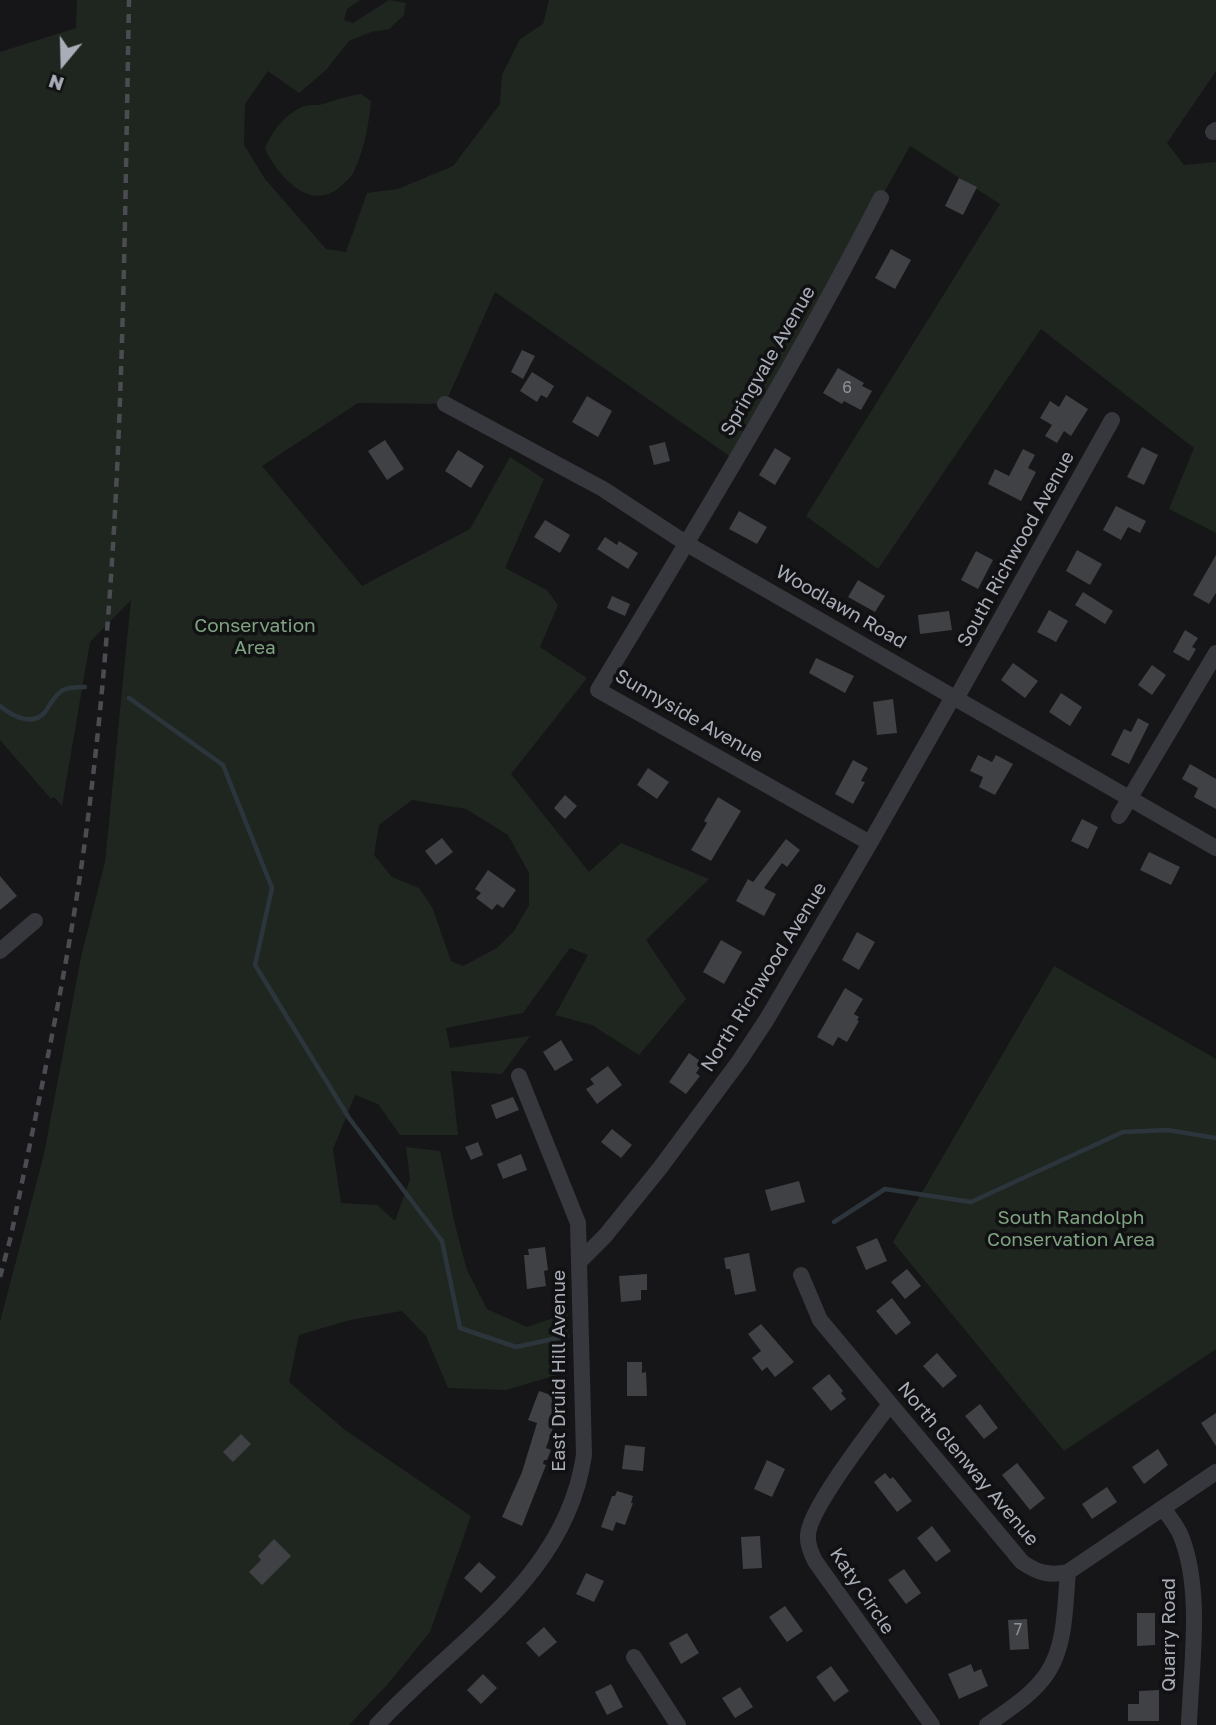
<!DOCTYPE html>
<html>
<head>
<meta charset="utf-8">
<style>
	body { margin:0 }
	#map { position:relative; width:1216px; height:1725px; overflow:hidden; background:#161618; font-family:"Golos Text",sans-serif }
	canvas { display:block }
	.north { position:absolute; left:28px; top:28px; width:70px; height:70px; -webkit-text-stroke:5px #111113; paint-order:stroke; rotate:199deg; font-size:19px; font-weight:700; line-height:28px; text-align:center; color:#a8adb8 }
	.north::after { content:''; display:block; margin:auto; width:24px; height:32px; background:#a8adb8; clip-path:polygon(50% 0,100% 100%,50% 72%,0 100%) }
</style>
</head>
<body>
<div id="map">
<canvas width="1216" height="1725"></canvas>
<div class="north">N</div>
</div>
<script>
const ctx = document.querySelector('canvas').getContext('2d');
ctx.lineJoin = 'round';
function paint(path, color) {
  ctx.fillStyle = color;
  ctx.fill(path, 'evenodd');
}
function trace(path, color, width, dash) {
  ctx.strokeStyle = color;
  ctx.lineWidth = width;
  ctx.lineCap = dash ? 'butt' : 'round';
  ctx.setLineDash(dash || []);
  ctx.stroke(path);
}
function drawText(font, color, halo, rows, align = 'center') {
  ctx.font = font + ' "Golos Text",sans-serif';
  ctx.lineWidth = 7;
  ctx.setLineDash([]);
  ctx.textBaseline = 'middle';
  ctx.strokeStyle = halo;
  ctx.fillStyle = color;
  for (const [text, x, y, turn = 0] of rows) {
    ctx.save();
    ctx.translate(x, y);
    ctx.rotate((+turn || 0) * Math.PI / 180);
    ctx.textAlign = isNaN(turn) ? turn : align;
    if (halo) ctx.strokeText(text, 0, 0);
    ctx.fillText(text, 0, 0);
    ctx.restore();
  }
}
const green = new Path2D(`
	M77,0h283l-13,9 -3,11 9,3 36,-23 17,3 -2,12 -15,14 -18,3 -22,9 -23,29 -27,23 -31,-22 -23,33 -1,41 21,34 61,70 20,3 21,-59 31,-4 55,-23 47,-62 2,-29 18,-36 23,-15 6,-24h667v71l-49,72 17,22 32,-3v371l-47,-24 25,-61 -153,-119 -163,240 -72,-53 194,-312 -90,-58 -175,314 -240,-168 -50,112 -87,-1 -96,63 100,120 108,-57 40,-72 34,22 -39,89 42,22 11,15 -18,42 47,31 -76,96 78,98 32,-29 88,36 -63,61 40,59 -47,56 -47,-30 -37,-10 33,-60 -18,-7 -47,65 -77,15 4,20 80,-12 -28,38 -51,-3 7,64h-58l-22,-31 -23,-9 -22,54 8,54 36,2 18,16 15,-42 -4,-32 34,4 15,74 12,45 20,39 40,18 41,-14 -1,59 -61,18 -58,-2 -22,-52 -24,-25 -52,9 -51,15 -10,47 56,48 126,86 -41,116 -43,53 -38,40h-349v-403l44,-168 37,-197 24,-95 26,-262 -41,42 -28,164 -8,-9 -3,2 -51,-59v-688l76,-24zM412,800l54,9 42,26 21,38v32l-15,26 -17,17 -34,18 -12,-5 -19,-54 -13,-19 -27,-11 -18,-22 5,-30z
	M361,94l10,7c-2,23 -7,49 -17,70 -2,6 -9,11 -14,16 -31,26 -62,-12 -75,-38 6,-17 22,-38 41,-43 5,-2 11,0 17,-2 13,-4 24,-8 38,-10z
	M1054,966l162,93v290l-152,102 -171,-209z`);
const stream = new Path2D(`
	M129,698l94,67 49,123 -17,77 94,153 93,123 18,87 56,19 51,-11
	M0,706c12,10 33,21 45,6 6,-8 9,-17 18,-22 7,-3 15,-3 22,-3
	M834,1222l51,-33 86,13 152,-70 45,-2 48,8`);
const building = new Path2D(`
	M959,178l18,9 -14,28 -18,-9z
	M891,249l20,11 -16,29 -20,-11z
	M522,350l13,6 -12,23 -12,-7z
	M838,368l26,15 -2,3 10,5 -11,19 -17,-9 -2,3 -19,-11z
	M532,372l22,14 -7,12 -6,-3 -4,7 -17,-11z
	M1066,395l22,14 -17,27 -7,-5 -7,12 -12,-7 7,-11 -12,-7 10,-17 9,6z
	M587,396l25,15 -14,26 -26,-15z
	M385,440l19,29 -17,11 -19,-29z
	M665,442l5,19 -16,4 -5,-19z
	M1142,447l16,8 -14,30 -17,-8z
	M775,448l16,10 -16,27 -16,-10z
	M1023,449l12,6 -7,13 8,4 -15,29 -33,-17 7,-15 14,7z
	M458,450l26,16 -13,22 -26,-17z
	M1116,506l30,15 -6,12 -12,-6 -7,13 -18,-10z
	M739,511l28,16 -10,17 -28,-15z
	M545,520l25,15 -10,18 -26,-16z
	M605,537l12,8 2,-4 19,12 -10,16 -31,-20z
	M1077,550l25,14 -12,21 -24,-14z
	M976,551l17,9 -15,29 -17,-9z
	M1216,555v38l-7,11 -16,-9z
	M858,580l27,16 -10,16 -27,-15z
	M1083,592l30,19 -8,13 -30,-19z
	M612,596l18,8 -5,12 -18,-8z
	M1049,610l19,11 -12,21 -19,-10z
	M949,611l3,19 -32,4 -2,-19z
	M1185,630l13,8 -6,9 4,2 -7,12 -16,-9z
	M816,658l38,18 -9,17 -36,-20z
	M1013,663l25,18 -13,17 -24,-18z
	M1152,665l14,10 -14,20 -14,-10z
	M1061,693l21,14 -12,19 -21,-14z
	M893,699l4,34 -20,2 -4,-33z
	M1138,718l11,6 -20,40 -18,-9 13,-26 7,3z
	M978,755l14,7 4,-7 17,9 -18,31 -16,-8 4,-10 -13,-6z
	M853,760l15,8 -7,13 4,1 -12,22 -18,-10z
	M1190,764l26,15v30l-22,-12 4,-9 -16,-9z
	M648,768l21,14 -12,17 -20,-14z
	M565,795l12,11 -12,13 -11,-11z
	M718,797l23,14 -30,50 -20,-11 16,-27 -3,-2z
	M1082,819l16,8 -10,22 -17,-8z
	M442,838l11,14 -17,13 -11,-14z
	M786,839l14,11 -13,17 -5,-4 -18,25 12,6 -12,22 -28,-15 12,-22 5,3z
	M1149,852l31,15 -9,18 -31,-15z
	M488,870l28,20 -13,18 -6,-4 -5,6 -16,-12 5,-5 -6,-4z
	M0,876l17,20 -17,14z
	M857,932l18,10 -16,28 -17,-10z
	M721,940l21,12 -18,32 -21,-12z
	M845,988l18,11 -9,15 5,3 -2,3 2,1 -12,21 -9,-5 -5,9 -16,-9z
	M561,1040l12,20 -18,11 -12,-19z
	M689,1053l14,10 -7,10 4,3 -14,18 -17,-12z
	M608,1066l14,19 -25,19 -11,-15 8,-5 -4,-5z
	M513,1097l6,13 -23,9 -5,-14z
	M612,1129l20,16 -11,13 -20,-16z
	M478,1142l5,13 -12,5 -6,-13z
	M521,1154l6,16 -24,9 -6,-15z
	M799,1181l6,21 -34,9 -6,-21z
	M877,1238l10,23 -21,9 -10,-23z
	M545,1247l3,23 -4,1 2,15 -19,3 -3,-34h5l-1,-6z
	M749,1253l7,38 -21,4 -5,-26h-4l-2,-11z
	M907,1269l14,17 -16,13 -14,-17z
	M647,1274v16h-6v10l-20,2 -2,-26z
	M892,1298l19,25 -15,12 -20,-24z
	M761,1324l33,38 -19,15 -8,-10 -5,4 -10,-13 9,-7 -13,-17z
	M937,1353l20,23 -14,12 -20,-22z
	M627,1362h15v11l4,-1 1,24h-20z
	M829,1374l14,17 -2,2 5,6 -15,12 -19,-23z
	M539,1391l24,8 -17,49 5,2 -4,10h-3l-1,4 3,1 -24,61 -20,-9 20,-45 15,-49 -9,-3z
	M980,1404l18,24 -14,11 -19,-23z
	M1216,1413v33l-15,-23z
	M241,1434l10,10 -18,18 -10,-10z
	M625,1445l20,2 -2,24 -21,-2z
	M1158,1449l10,16 -24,19 -12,-17z
	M767,1460l18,9 -13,28 -18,-8z
	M1017,1463l28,35 -15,12 -28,-35z
	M885,1473l5,6 3,-2 19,24 -15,11 -23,-30z
	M1107,1487l10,15 -25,17 -10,-15z
	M617,1491l16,5 -2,7h2l-8,22 -9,-3 -3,9 -12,-4 11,-31h3z
	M932,1526l19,25 -15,11 -19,-24z
	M760,1536l2,32 -19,1 -2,-32z
	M274,1539l17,17 -29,29 -13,-13 12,-12 -3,-4z
	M479,1562l17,15 -15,16 -17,-15z
	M904,1569l17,24 -15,11 -18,-24z
	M586,1573l18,8 -10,21 -18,-8z
	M785,1606l18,25 -16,11 -18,-25z
	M1137,1613h18v32l-18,1z
	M1027,1619l2,30 -19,1 -2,-30z
	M544,1627l13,15 -18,15 -13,-14z
	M687,1633l12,20 -18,11 -12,-21z
	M971,1664l3,8 7,-3 7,17 -29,13 -11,-25z
	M831,1666l18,25 -15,11 -18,-25z
	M483,1674l14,14 -16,16 -14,-14z
	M611,1684l12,23 -16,8 -12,-23z
	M740,1687l13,20 -18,11 -13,-20z
	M1159,1690v31h-31v-17h11v-13z`);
const minor = new Path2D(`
	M1213,132l3,-2
	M445,404l158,85 84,55 529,304
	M957,697l155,-277
	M1119,816l97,-163
	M870,843l-272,-153c98,-162 197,-324 283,-492
	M0,951l35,-30
	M581,1260l24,-24 55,-68 80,-108 27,-41 103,-176 84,-148
	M801,1275l19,45 202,242c16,11 27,14 46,10l148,-100
	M890,1404c-18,25 -81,105 -82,131 -1,9 3,18 7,26l117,164
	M1163,1508c6,9 14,18 18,28 22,55 10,130 8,189
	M634,1657l44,68
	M377,1725c78,-85 189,-146 207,-270l-6,-232 -59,-147
	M987,1725c21,-15 47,-31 61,-53 18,-28 17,-68 20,-100`);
const rail = new Path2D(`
	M0,1277l11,-41c30,-147 63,-294 80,-443 32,-263 33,-529 38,-793`);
const numberNames = [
	["6",847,388],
	["7",1018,1630]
];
const streetNames = [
	["Springvale Avenue",768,361,-60],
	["South Richwood Avenue",1016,549,-61],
	["Woodlawn Road",841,607,30],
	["Sunnyside Avenue",689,716,30],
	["North Richwood Avenue",764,977,-58],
	["East Druid Hill Avenue",559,1371,-90],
	["North Glenway Avenue",968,1464,50],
	["Katy Circle",862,1591,56],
	["Quarry Road",1169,1635,-90]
];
const parkNames = [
	["Conservation",255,626],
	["Area",255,648],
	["South Randolph",1071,1218],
	["Conservation Area",1071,1240]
];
paint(green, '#1e261f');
trace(stream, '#2c353c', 4.5);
paint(building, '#404145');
trace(minor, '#37383d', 16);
trace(rail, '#4a4c52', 4.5, [9, 7]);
drawText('16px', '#8e929b', null, numberNames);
drawText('19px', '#a8adb8', '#111113', streetNames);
drawText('19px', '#7fa381', '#111113', parkNames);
</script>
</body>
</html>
